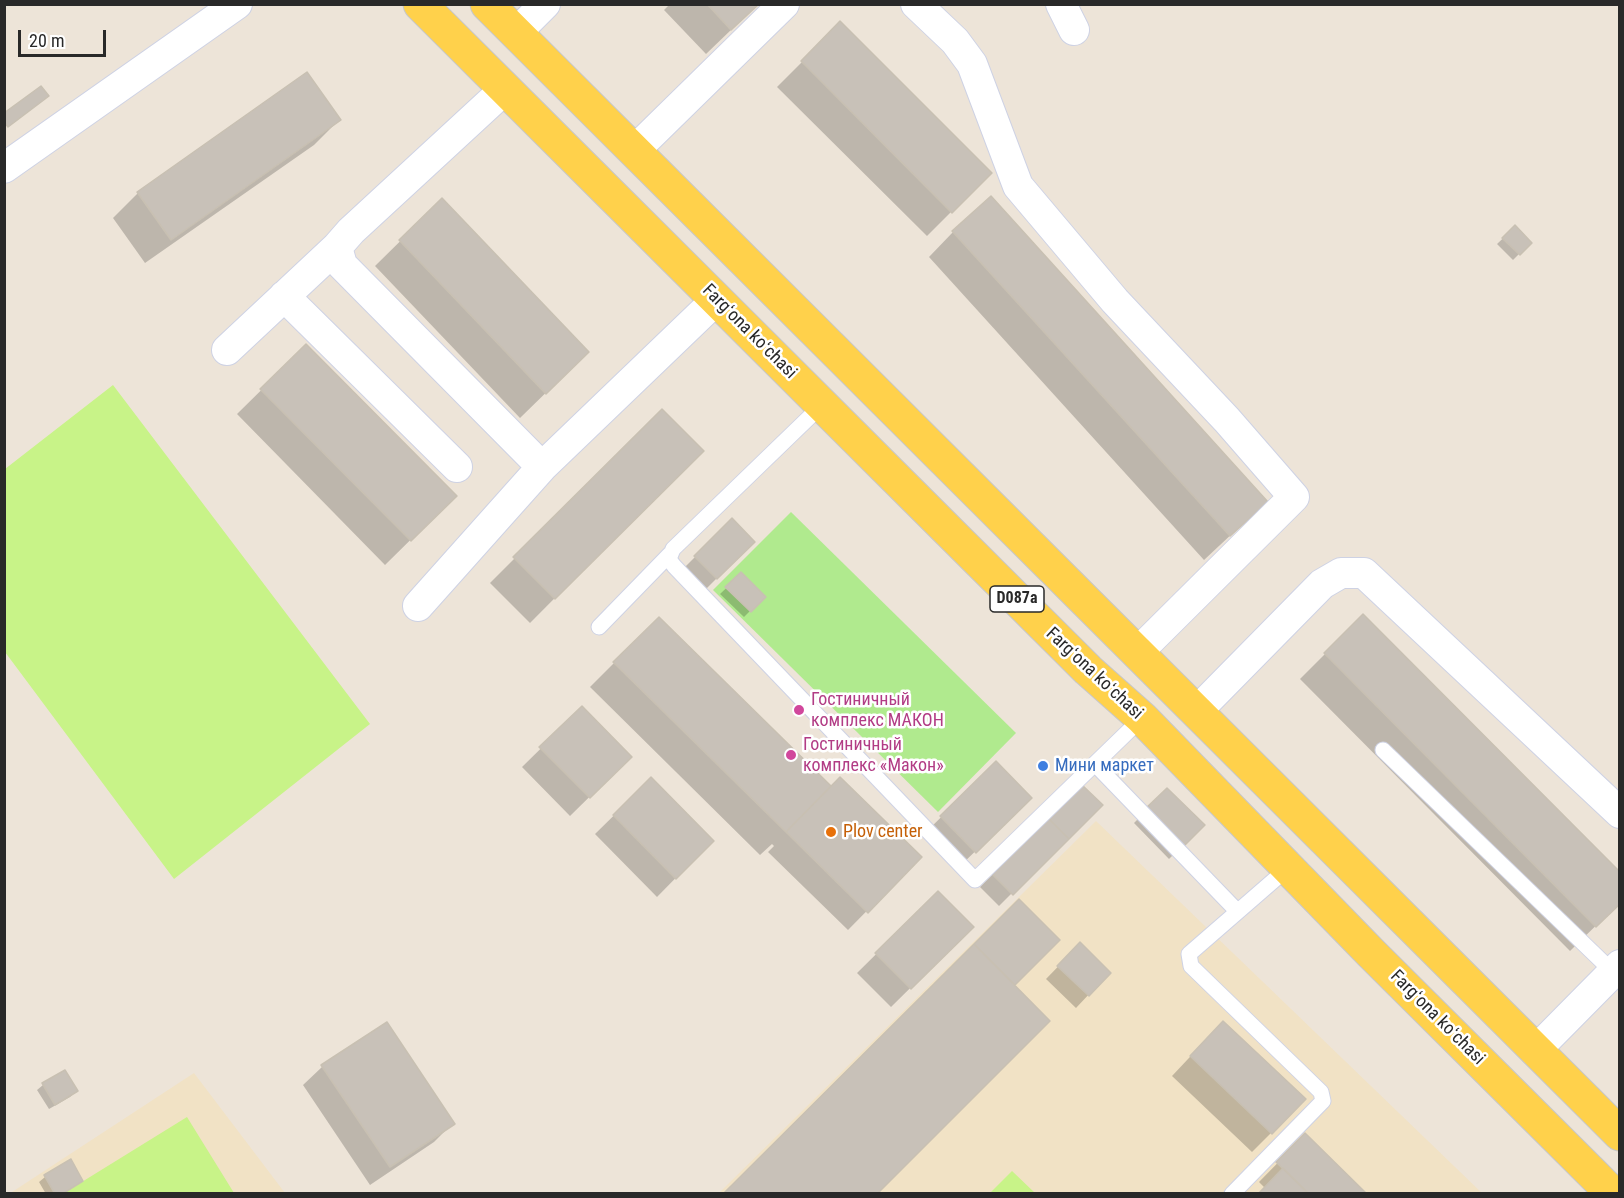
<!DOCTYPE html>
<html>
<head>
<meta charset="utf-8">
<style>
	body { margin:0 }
	#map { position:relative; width:1624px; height:1198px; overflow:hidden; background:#ede4d8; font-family:"Roboto Condensed",sans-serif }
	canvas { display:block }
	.frame { position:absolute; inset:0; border:6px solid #292929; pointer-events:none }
	.scale { position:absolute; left:18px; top:30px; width:88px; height:27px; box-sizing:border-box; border:3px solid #292929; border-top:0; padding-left:8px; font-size:18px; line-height:21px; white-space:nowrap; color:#292929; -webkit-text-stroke:4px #fff; paint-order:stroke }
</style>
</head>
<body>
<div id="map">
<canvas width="1624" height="1198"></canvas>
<div class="frame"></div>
<div class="scale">20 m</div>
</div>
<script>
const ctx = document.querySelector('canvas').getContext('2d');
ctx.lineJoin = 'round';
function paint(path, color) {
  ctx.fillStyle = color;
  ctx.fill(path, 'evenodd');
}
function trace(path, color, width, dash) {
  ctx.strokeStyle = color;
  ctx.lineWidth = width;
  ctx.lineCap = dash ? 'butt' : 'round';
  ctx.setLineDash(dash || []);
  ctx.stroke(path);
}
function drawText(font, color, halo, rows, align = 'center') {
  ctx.font = font + ' "Roboto Condensed",sans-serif';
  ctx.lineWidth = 5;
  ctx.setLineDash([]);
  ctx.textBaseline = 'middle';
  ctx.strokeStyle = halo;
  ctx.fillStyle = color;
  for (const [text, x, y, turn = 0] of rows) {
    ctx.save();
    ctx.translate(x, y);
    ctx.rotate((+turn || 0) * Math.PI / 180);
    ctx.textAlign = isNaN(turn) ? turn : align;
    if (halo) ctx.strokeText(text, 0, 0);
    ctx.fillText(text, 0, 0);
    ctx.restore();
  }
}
const education = new Path2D(`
	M1096,821l386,372 -764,1z
	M194,1073l91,120 -276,1z`);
const green = new Path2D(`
	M791,512l225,221 -78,79 -225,-222z`);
const pitch = new Path2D(`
	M113,385l257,339 -196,155 -169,-227v-183z
	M187,1117l47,76h-170z
	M1012,1171l23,22h-45z`);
const shadow = new Path2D(`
	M670,4h88l-52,50 -42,-44z
	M840,24l150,149 -63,63 -150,-149z
	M306,74l33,46 -25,25 -169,118 -32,-45 25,-25z
	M442,200l120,177 -42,41 -145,-152z
	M1515,227l15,16 -17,17 -16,-16z
	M953,232l313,270 -62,58 -275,-303z
	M306,346l149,150 -70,69 -148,-151z
	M662,411l39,40 -171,172 -40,-40z
	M732,520l21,22 -49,49 -22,-21z
	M741,574l23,23 -20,20 -24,-23z
	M1363,616l257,286 -50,49 -270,-272z
	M658,619l173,169 89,69 -72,73 -80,-78 6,-6 -2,-2 -12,11 -170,-168z
	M582,708l48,49 -60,59 -48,-49z
	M996,763l34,35 -74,72 -34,-34z
	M651,779l61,62 -55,56 -62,-63z
	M1081,786l19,19 -101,101 -19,-19z
	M1167,790l36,35 -34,34 -35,-36z
	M938,893l34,34 -81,80 -34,-34z
	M1080,944l29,29 -33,35 -30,-29z
	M1204,1042l67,91 -19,19 -80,-76z
	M322,1067l131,56 -19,19 -64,43 -67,-100z
	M64,1072l12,19 -6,6 -21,12 -12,-19 6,-5z
	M1305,1135l60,59 -100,-6 -6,-6z
	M45,1177l36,3 -17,14h-18l-7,-12z`);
const building = new Path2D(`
	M707,4h52l-28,26z
	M840,21l152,152 -40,40 -151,-152z
	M307,72l34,48 -170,120 -34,-48z
	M41,86l8,10 -41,31 -4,-5v-9z
	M991,196l277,306 -38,34 -278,-305z
	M442,198l147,154 -43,42 -147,-154z
	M1515,225l17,18 -12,12 -18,-17z
	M306,344l151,152 -46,45 -151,-152z
	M662,409l42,42 -149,148 -42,-42z
	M732,518l23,24 -38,37 -23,-23z
	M741,572l25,25 -15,15 -26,-25z
	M1363,614l257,258v32l-24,23 -272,-274z
	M659,617l172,169 -45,46 -173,-170z
	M582,706l50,51 -42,41 -51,-51z
	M996,761l36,37 -56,55 -36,-37z
	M651,777l63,64 -38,38 -63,-64z
	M840,777l82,80 -54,56 -82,-81z
	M1081,784l22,21 -34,34 -22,-22z
	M1167,788l38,37 -22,22 -38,-38z
	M1047,817l22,22 -56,56 -22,-22z
	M938,891l36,36 -63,62 -36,-36z
	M1019,899l41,41 -45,45 -41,-41z
	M1080,942l31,31 -22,23 -32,-30z
	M974,944l76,77 -173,173h-154z
	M1223,1021l83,78 -34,35 -82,-78z
	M387,1022l68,102 -65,43 -69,-102z
	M65,1070l13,21 -23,14 -13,-22z
	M1305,1133l62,61h-58l-33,-32z
	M71,1159l12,22 -21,13h-7l-11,-19z
	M1283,1168l26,26h-51z`);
const service = new Path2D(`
	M822,405l-149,144 -4,10 5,7 301,314 167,-162
	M599,627l71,-73
	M1383,750l230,222
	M1095,764l142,147
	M1232,1194l91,-93 -2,-9 -130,-126 -2,-12 99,-86`);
const minor = new Path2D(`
	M916,4l39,37 17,23 46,122 97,115 112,119 67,77 -157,156
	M1061,4l13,26
	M516,33l29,-29
	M505,89l-154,142 -14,16 5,18 200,202 174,-167
	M634,151l150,-147
	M4,168l233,-164
	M284,296l173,171
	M227,350l110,-103
	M418,606l124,-139
	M1196,712l126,-128 19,-11h23l256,240
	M1535,1051l85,-86`);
const primary = new Path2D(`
	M420,4l668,666 54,48 229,235 242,241
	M487,4l1133,1130`);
const markers = [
	[799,710,6,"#d1479c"],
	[791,755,6,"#d1479c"],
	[1043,766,6,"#3f7fe0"],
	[831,832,6,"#e8710a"]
];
const shields = [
	[1017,599,54]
];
const shieldNames = [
	["D087a",1017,599]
];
const streetNames = [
	["Fargʻona koʻchasi",749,332,45],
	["Fargʻona koʻchasi",1094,674,43],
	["Fargʻona koʻchasi",1437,1018,45]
];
const hotelNames = [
	["Гостиничный",811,700],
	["комплекс МАКОН",811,721],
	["Гостиничный",803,745],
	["комплекс «Макон»",803,766]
];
const shopNames = [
	["Мини маркет",1055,766]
];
const foodNames = [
	["Plov center",843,832]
];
paint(education, '#f1e2c5');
paint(green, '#b0ea8e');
paint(pitch, '#c8f388');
paint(shadow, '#0003');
paint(building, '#c8c1b8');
trace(building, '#c8c0b2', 1.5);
trace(service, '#ced2e4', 17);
trace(minor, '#ced2e4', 32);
trace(primary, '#c7c7c7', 35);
trace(service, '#fff', 15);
trace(minor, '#fff', 30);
trace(primary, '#ffd14b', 33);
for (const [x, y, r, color] of markers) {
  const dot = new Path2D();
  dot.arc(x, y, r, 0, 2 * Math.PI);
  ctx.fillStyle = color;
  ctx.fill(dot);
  trace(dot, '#fff', 2);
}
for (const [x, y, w] of shields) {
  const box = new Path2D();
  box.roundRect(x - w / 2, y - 13, w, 26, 4.5);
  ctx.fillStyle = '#fff';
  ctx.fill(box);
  trace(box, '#292929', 1.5);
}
drawText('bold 16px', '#292929', null, shieldNames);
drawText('18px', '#292929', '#fff', streetNames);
drawText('18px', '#b23c85', '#fff', hotelNames, 'left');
drawText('18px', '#366cbe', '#fff', shopNames, 'left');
drawText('18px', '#c56008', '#fff', foodNames, 'left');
</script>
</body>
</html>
